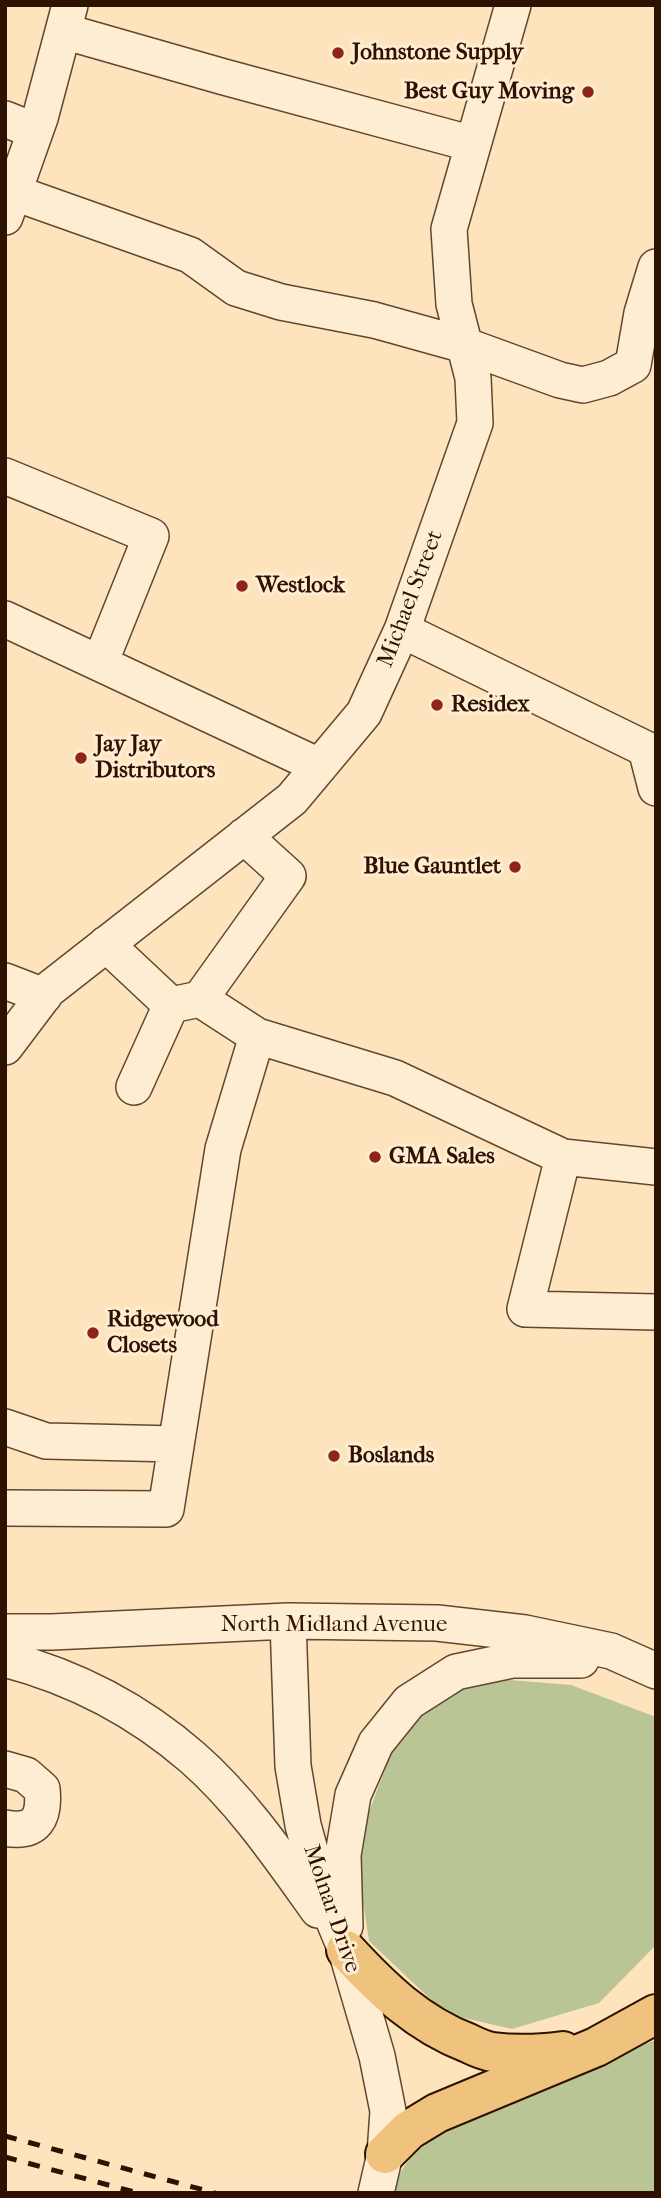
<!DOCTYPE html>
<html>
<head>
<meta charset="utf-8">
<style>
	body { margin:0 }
	#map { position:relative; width:661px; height:2198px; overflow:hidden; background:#fee4bc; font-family:"IM FELL French Canon",serif }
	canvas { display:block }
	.frame { position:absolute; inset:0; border:7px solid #2e1201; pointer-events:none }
</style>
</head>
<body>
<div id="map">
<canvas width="661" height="2198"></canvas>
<div class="frame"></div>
</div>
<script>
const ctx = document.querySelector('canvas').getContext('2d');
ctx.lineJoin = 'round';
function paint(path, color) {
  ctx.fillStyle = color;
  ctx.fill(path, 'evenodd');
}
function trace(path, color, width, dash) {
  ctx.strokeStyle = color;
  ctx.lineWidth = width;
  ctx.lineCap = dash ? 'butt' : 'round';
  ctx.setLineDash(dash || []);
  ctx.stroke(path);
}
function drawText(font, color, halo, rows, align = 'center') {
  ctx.font = font + ' "IM FELL French Canon",serif';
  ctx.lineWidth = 6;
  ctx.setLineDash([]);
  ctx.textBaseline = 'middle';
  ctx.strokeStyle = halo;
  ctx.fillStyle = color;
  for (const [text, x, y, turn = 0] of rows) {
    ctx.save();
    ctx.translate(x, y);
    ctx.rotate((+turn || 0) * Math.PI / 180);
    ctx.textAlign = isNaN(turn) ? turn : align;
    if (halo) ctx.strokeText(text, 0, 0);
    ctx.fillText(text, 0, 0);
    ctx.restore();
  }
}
const green = new Path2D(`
	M473,1677l98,8 85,32v228l-57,58 -87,26 -66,-15 -77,-73 -14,-92 44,-117z
	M656,2040v153h-269l45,-69z`);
const minor = new Path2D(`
	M63,31l161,46 249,67
	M5,119l30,12
	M15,193l175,62 46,33 45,14 93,18 90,25 96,35 23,5 26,-7 24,-13 9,-52 14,-46
	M5,217l35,-99 30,-113
	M5,476l146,60 -51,127
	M5,619l314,147
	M402,630l244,119 10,39
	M106,944l65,61
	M5,981l39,15
	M257,1036l138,42 168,79 -38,152 131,3
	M5,1047l43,-57 244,-191 72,-86 38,-83 73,-207 -2,-45 -19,-74 -5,-75 64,-224
	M134,1087l37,-82 29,-6
	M563,1157l93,10
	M5,1427l41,14 130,3
	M5,1508l161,1 57,-360 34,-113 -57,-37 88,-123 -44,-40
	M288,1621l5,145 10,59 18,65 25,60 31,106 11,55 -3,43 -9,39
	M5,1632h47l236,-11 149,2 88,10 86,18 45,20
	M5,1659c69,18 134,52 188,99 49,43 87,99 125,152
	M5,1769l21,6 16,14c3,28 -5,45 -37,39
	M345,1926l-2,-71 10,-60 23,-52 33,-41 47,-30 57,-12h68`);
const highway = new Path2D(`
	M346,1950c36,39 72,74 122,93 8,4 17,8 25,9 23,3 47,2 70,-1
	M385,2154l24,-24 28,-17 159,-66 60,-33`);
const rail = new Path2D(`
	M5,2136l210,57
	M5,2157l133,36`);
const markers = [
	[338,53,7,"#8f2418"],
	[588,92,7,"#8f2418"],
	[242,586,7,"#8f2418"],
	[437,705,7,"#8f2418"],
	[81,758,7,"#8f2418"],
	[515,867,7,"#8f2418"],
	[375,1157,7,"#8f2418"],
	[93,1333,7,"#8f2418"],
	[334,1456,7,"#8f2418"]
];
const poiNames = [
	["Johnstone Supply",352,53],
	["Best Guy Moving",574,92,"right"],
	["Westlock",256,586],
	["Residex",451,705],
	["Jay Jay",95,745],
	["Distributors",95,771],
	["Blue Gauntlet",501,867,"right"],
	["GMA Sales",389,1157],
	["Ridgewood",107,1320],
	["Closets",107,1346],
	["Boslands",348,1456]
];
const streetNames = [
	["Michael Street",411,599,-69],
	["North Midland Avenue",334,1625],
	["Molnar Drive",331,1909,71]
];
paint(green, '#bac595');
trace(minor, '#624630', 38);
trace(highway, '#2e1201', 42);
trace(minor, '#feedd3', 35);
trace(highway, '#efc27e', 38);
trace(rail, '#2e1201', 5, [12, 12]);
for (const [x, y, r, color] of markers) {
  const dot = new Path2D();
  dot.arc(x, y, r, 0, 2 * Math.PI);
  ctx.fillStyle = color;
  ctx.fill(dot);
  trace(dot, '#feedd3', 2.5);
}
drawText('bold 23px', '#2e1201', '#feedd3', poiNames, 'left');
drawText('23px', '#2e1201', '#feedd3', streetNames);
</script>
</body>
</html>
